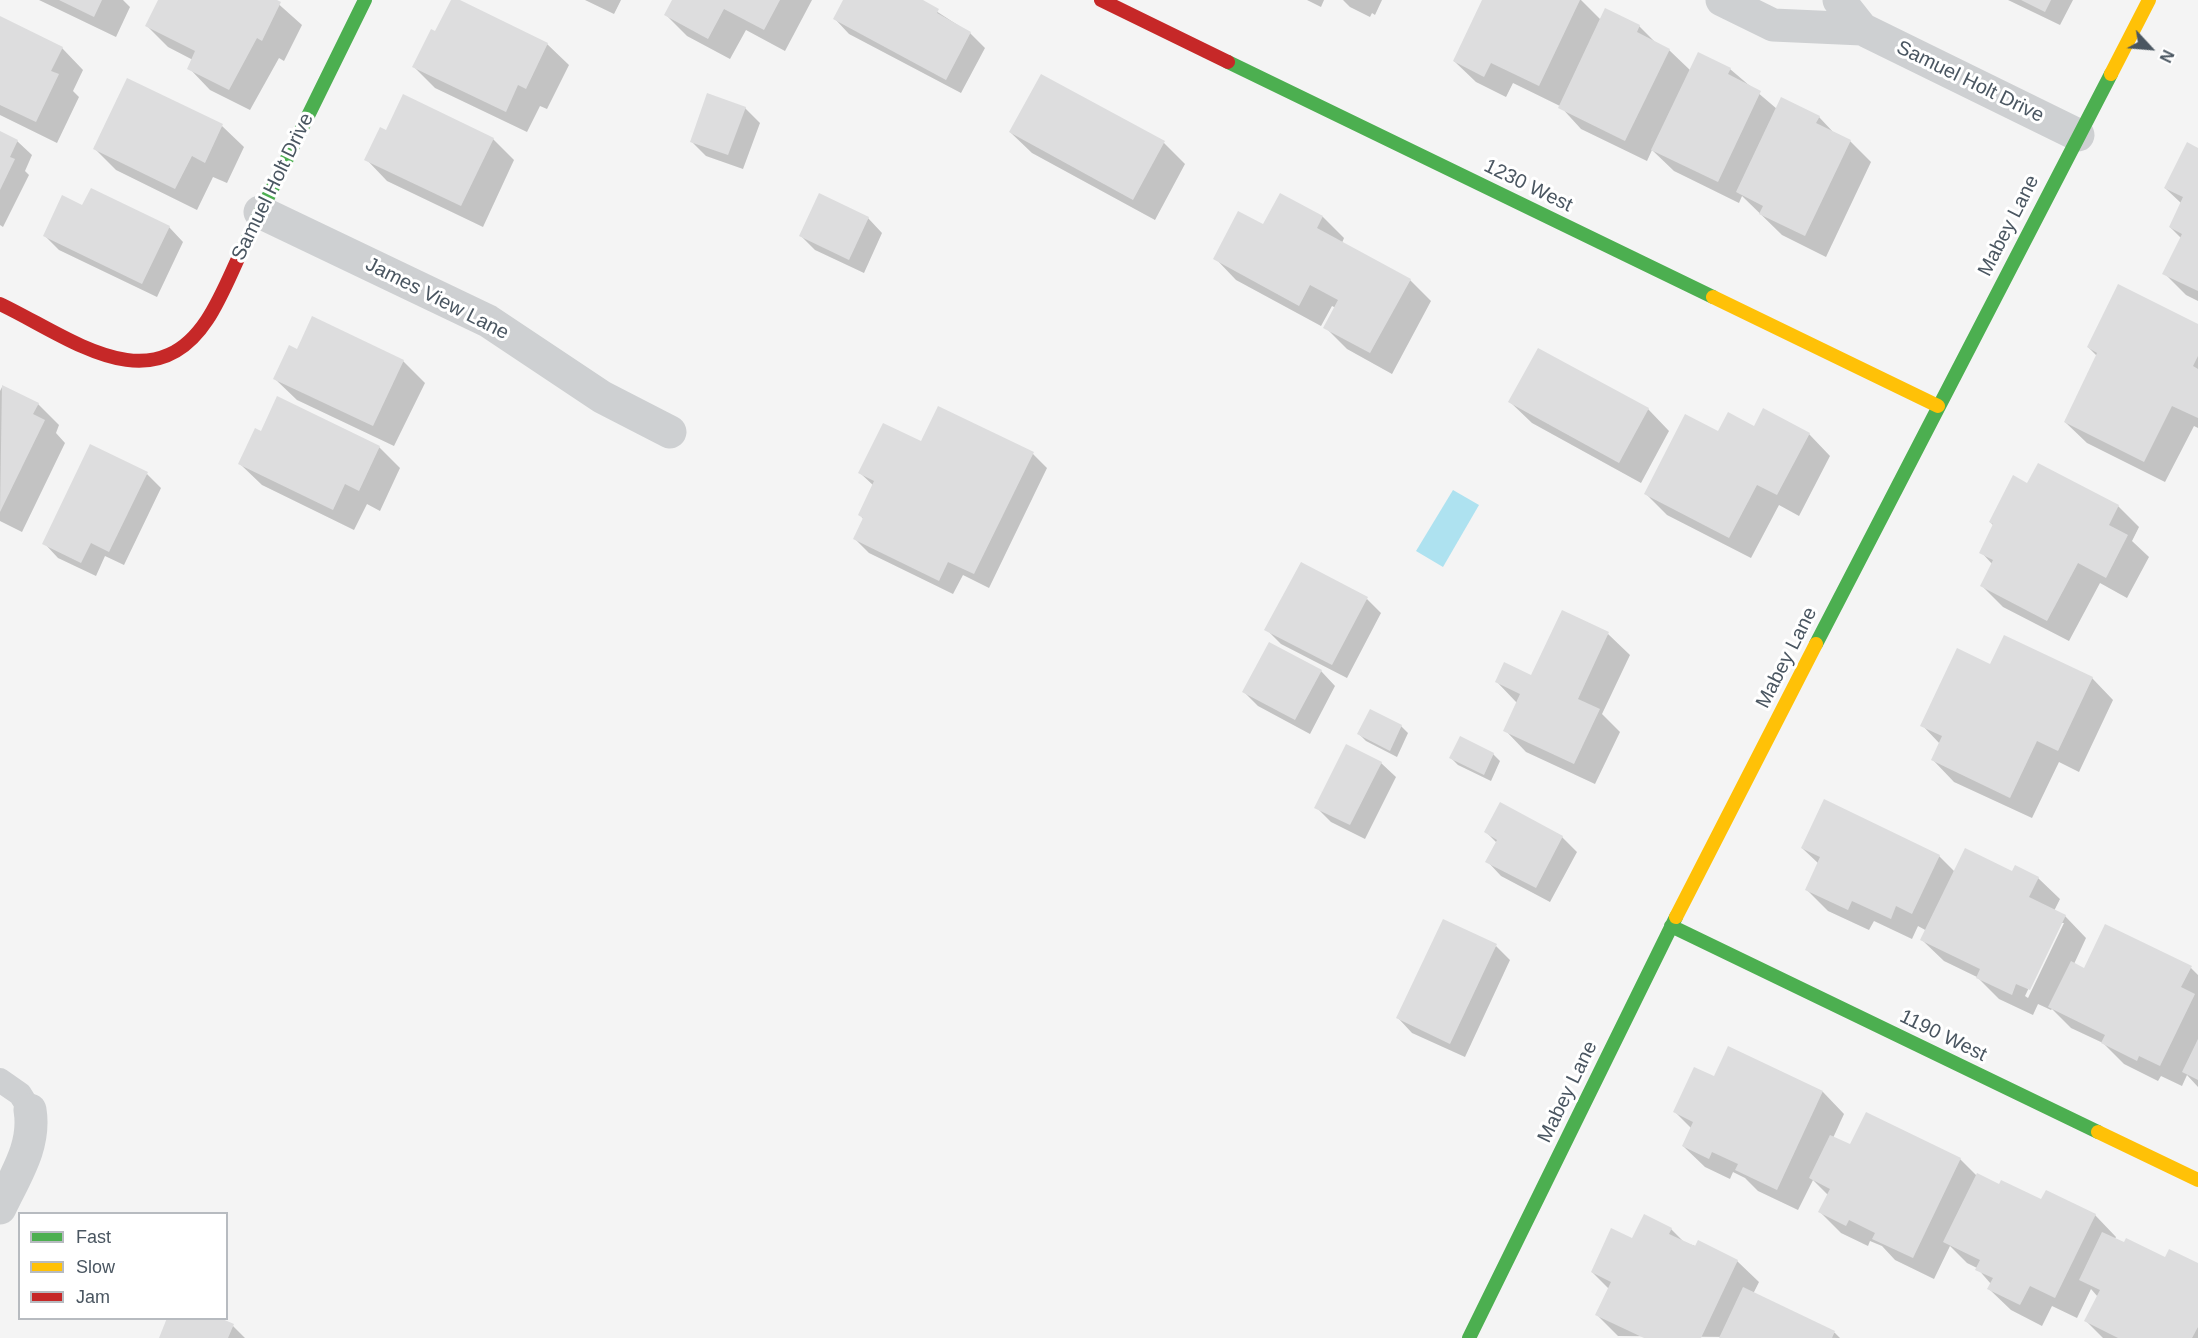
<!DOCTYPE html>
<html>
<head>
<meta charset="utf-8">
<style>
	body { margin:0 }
	#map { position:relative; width:2198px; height:1338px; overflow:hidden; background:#f4f4f4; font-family:Helvetica,sans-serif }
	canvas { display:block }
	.legend { position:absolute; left:18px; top:1212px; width:210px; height:108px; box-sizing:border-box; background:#fff; border:2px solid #b7bbc0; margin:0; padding:8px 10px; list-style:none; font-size:18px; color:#4a5661 }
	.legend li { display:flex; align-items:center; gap:12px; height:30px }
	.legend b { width:30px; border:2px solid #b7bbc0 }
	.north { position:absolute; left:2120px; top:18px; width:60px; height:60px; -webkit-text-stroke:4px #fff; paint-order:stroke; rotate:116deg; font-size:16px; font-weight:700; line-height:24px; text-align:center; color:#4a5661 }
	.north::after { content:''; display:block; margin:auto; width:21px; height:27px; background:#4a5661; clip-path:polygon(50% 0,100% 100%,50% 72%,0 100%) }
</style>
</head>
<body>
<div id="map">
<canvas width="2198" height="1338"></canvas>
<ul class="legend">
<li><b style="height:8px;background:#4caf50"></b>Fast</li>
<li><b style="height:8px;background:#ffc107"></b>Slow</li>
<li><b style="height:8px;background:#c62828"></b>Jam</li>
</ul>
<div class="north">N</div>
</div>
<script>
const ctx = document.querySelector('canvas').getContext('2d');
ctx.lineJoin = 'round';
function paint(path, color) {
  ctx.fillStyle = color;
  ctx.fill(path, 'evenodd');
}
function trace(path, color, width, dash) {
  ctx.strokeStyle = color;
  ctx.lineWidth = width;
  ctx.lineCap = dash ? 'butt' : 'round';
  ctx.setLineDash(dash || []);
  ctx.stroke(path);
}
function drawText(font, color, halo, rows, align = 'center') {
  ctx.font = font + ' Helvetica,sans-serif';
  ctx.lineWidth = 6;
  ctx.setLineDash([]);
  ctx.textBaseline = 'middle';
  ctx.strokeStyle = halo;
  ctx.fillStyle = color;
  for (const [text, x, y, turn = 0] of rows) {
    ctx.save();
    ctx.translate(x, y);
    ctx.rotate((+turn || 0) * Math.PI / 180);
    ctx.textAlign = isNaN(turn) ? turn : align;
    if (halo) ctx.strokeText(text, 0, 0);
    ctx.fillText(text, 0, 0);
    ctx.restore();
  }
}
const water = new Path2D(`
	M1453,490l26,15 -36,62 -27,-16z`);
const shadow = new Path2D(`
	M39,0h84l7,7 -14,30z
	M160,0h114l28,25 -18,36 -5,-3 -29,52 -40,-20 -21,-22 4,-8 -25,-13 -21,-21z
	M452,0l95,44 22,21 -22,44 -7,-3 -13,26 -92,-44 -21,-21 22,-34z
	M585,0h36l-7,14z
	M673,0h139l-27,51 -39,-21 -16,29 -43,-23 -21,-21z
	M845,0h74l51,33 15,15 -24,45 -112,-59 -14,-15z
	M1307,0h17l-3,7z
	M1343,0h39l-7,15 -3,-2 -2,4 -20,-10z
	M1484,0h97l20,20 38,6 17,17 13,7 22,21 39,-2 47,40 42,8 16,17 15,7 21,21 -45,95 -44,-22 -40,-39 -3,7 -65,-32 -22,-21 -5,11 -66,-32 -21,-23 -47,-23 -7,14 -30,-15 -22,-21z
	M2008,0h65l-13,25z
	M0,18l62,30 21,22 -10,21 6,6 -22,46 -57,-28z
	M745,108l15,15 -17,46 -37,-13 -15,-15z
	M222,126l22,21 -17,36 -14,-6 -16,33 -81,-40 -21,-21z
	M387,132l106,7 21,21 -31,67 -96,-46 -21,-22z
	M1010,132l154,11 21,21 -30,56 -123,-67z
	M0,133l17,8 15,14 -7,16 4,4 -26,52 -3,-2z
	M2198,149v152l-12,-6 -22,-22 17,-35 -11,-11 12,-23 -17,-16z
	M1281,195l42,22 21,21 -2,5 68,37 21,21 -39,73 -45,-25 -22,-22 11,-19 -4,-2 -11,20 -85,-46 -21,-22 49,-32z
	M83,207l86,20 14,15 -26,55 -98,-47 -15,-15z
	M868,218l14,15 -18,40 -49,-23 -15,-15z
	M2198,325v103l-4,-2 -29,56 -78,-39 -22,-21 32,-66 -9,-9z
	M298,351l105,10 22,22 -31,63 -97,-46 -22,-21z
	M2,387l36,17 21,21 -3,8 9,10 -43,89 -22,-11v-130z
	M1510,402l138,7 21,22 -28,52 -109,-60z
	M1755,428l54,6 21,22 -31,60 -20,-11 -28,53 -84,-43 -21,-21z
	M262,433l117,14 21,21 -20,43 -13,-7 -13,26 -92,-45 -22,-21z
	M922,443l111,11 14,14 -58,120 -26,-13 -10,19 -84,-41 -14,-14 9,-19 -4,-5 14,-29 -14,-13z
	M147,474l14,14 -37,77 -19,-9 -9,20 -38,-18 -14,-15z
	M2118,506l21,21 -7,14 17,16 -22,41 -27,-15 -31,58 -66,-34 -21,-21 11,-21 -12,-13 13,-26 -4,-4z
	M1367,599l14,14 -34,65 -66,-34 -15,-15z
	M1608,634l22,21 -28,59 18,18 -25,52 -69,-32 -21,-22 12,-27 -20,-21 35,-5z
	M1991,666l101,12 21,22 -34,72 -20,-10 -27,56 -78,-36 -21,-22 7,-16 -18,-19z
	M1321,671l14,15 -25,48 -52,-28 -14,-14z
	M1401,726l7,7 -11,24 -31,-16 -7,-7z
	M1493,754l7,7 -9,20 -33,-16 -7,-7z
	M1381,763l15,14 -31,62 -34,-17 -15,-15z
	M1500,804l62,33 15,15 -27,50 -49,-26 -14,-15 10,-18 -11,-11z
	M1802,848l137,8 16,16 58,1 25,5 22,21 -6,12 11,5 21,22 -12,26 11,6 106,-2 7,7v112l-11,-12 -5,11 -21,-10 -3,5 -34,-17 -21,-21 -32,-15 -19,-19 -1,1 -13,-6 -5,11 -34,-16 -22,-22 -33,-16 -22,-21 5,-9 -9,-5 -6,13 -38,-18 -5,9 -41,-19 -22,-22 13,-25zM2060,923h4l-36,75 -3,-2z
	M1496,946l14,14 -45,97 -53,-24 -14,-15z
	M1729,1048l94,44 21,22 -11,24 18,8 109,13 17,17 23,10 42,15 53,14 21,22 -1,2 50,20 33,6v73h-95l-17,-17 12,-24 -7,-8 -14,29 -25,-12 -10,20 -31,-16 -22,-21 2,-5 -14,-16 -10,-5 -17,-17 -16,33 -39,-19 -13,-14 -12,-5 -2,5 -27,-13 -21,-21 8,-17 -15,-15 -15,30 -40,-19 -13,-13 -12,-6 -3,7 -25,-12 -22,-21 9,-17 -17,-17 40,-34z
	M1671,1229l13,13 53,19 22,21 -6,12 82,39 5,5 -222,-2 -21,-21 12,-26 -17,-17 41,-32z
	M233,1326l12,12h-84z`);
const building = new Path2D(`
	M59,0h43l-8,17z
	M158,0h119l4,2 -19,39 -5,-3 -28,52 -42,-21 8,-18 -50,-25z
	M451,0h9l88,43 -22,46 -8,-4 -12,27 -94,-45 19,-38 4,2z
	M672,0h108l-16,30 -40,-21 -16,30 -44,-24z
	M843,0h80l16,9 -2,4 34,19 -25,48 -113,-61z
	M1482,0h98l-41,86 -48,-23 -7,14 -31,-16z
	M2021,0h30l-6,12z
	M1605,8l35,17 -3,7 33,17 -45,92 -67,-33z
	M0,16l63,31 -12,24 8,3 -23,48 -36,-17z
	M1698,52l33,16 -3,6 33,17 -43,91 -67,-32z
	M1041,74l124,67 -32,59 -124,-68z
	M127,78l96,46 -18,39 -13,-7 -17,33 -82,-40z
	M707,93l39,14 -18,48 -38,-13z
	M403,94l91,44 -33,68 -97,-46 16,-33 6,3z
	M1781,97l39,19 -4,7 35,17 -46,96 -46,-22 4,-8 -27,-14z
	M0,131l18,9 -8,17 5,2 -15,31z
	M2187,142l11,6v143l-36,-17 20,-40 -13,-7 14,-30 -19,-9z
	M91,188l79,38 -28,58 -99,-48 19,-41 20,10z
	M819,193l50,24 -20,43 -50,-24z
	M1280,193l43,23 -6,12 94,51 -41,74 -47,-25 15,-28 -28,-15 -11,21 -86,-47 25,-48 25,13z
	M2118,284l80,40v32l-5,10 5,3v49l-26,-12 -28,56 -80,-40 33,-69 -10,-6z
	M312,316l92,44 -31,66 -100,-47 16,-34 8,4z
	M1538,348l111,60 -30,55 -111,-61z
	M2,385l37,18 -6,11 12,6 -45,92z
	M277,396l103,50 -21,45 -14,-7 -12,26 -95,-46 17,-36 6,3z
	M938,406l96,46 -60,122 -26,-12 -9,19 -86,-42 10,-21 -5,-3 16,-34 -16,-8 25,-50 38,18z
	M1763,408l47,25 -33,62 -20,-10 -28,53 -85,-44 41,-80 33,17 10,-19 26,14z
	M90,444l58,28 -39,80 -18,-9 -10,20 -39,-19z
	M2038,463l81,42 -10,20 19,10 -22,43 -28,-15 -31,58 -67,-35 13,-26 -14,-7 14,-29 -4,-2 24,-47 14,8z
	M1301,562l67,35 -36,68 -68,-35z
	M1562,610l47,22 -31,67 22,10 -26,55 -71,-33 17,-37 -25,-12 9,-20 27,13z
	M2004,635l89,42 -35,74 -21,-10 -27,57 -79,-38 11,-24 -22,-10 37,-78 33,16z
	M1269,642l53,28 -27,50 -53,-28z
	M1370,709l32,16 -12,26 -33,-17z
	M1460,736l34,17 -10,22 -35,-17z
	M1346,744l36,18 -32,63 -36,-17z
	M1824,799l116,56 -28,59 -16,-8 -5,13 -39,-18 -4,9 -43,-20 15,-33 -19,-9z
	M1500,802l63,34 -27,52 -51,-26 12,-22 -13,-8z
	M1965,848l47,23 3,-6 24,12 -10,20 37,18 -36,75 -14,-6 -4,11 -36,-17 4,-9 -60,-29z
	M1443,919l54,25 -47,100 -54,-26z
	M2105,924l87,42 -11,21 14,7 -35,72 -21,-10 -2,5 -36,-18 4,-8 -57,-28 23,-46 13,7z
	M2198,1039v41l-16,-8z
	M1728,1046l95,45 -46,99 -42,-20 3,-6 -26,-12 -3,7 -27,-13 11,-24 -20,-10 21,-45 20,9z
	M1866,1112l95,46 -48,100 -41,-19 3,-6 -26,-13 -3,6 -28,-14 12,-23 -21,-11 21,-43 20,9z
	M1977,1173l22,11 2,-4 40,19 5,-9 50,24 -41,84 -25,-12 -10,19 -33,-16 6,-11 -18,-8 5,-10 -37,-18z
	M1644,1214l28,14 -3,6 26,12 3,-6 40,20 -37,78h-57l-49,-23 16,-33 -20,-10 20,-44 21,10z
	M2102,1232l22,10 2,-4 39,19 4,-8 29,14v64l-6,11h-74l-34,-17 16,-31 -21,-10z
	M1743,1287l92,44 -3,7h-113z
	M167,1318h53l14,6 -6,14h-69z`);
const lane = new Path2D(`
	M0,1080l20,14 10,16`);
const street = new Path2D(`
	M1722,0l51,25 89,4 216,106
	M1839,0l23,29
	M260,212l228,109 114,76 68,35
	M0,1208c15,-32 36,-62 30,-98`);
const fast = new Path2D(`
	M1228,62l485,235
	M242,250l123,-250
	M1816,644l295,-570
	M1671,926l427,206
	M1469,1338l207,-421`);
const slow = new Path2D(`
	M2111,74l38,-74
	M1713,297l225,109
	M1676,917l140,-273
	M2098,1132l100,48`);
const jam = new Path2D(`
	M1101,0l127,62
	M0,304c68,32 151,101 207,16 14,-21 24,-47 35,-70`);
const streetNames = [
	["Samuel Holt Drive",1970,82,26],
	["1230 West",1528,186,26],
	["Samuel Holt Drive",273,187,-64],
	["Mabey Lane",2009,226,-63],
	["James View Lane",437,299,27],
	["Mabey Lane",1787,658,-63],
	["1190 West",1943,1036,26],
	["Mabey Lane",1568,1092,-64]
];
paint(water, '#aee2f0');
paint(shadow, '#0003');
paint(building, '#ddddde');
trace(lane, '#ced0d2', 24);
trace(street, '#ced0d2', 33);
trace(fast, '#4caf50', 14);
trace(slow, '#ffc107', 14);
trace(jam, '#c62828', 14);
drawText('20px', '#4a5661', '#fff', streetNames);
</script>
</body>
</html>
